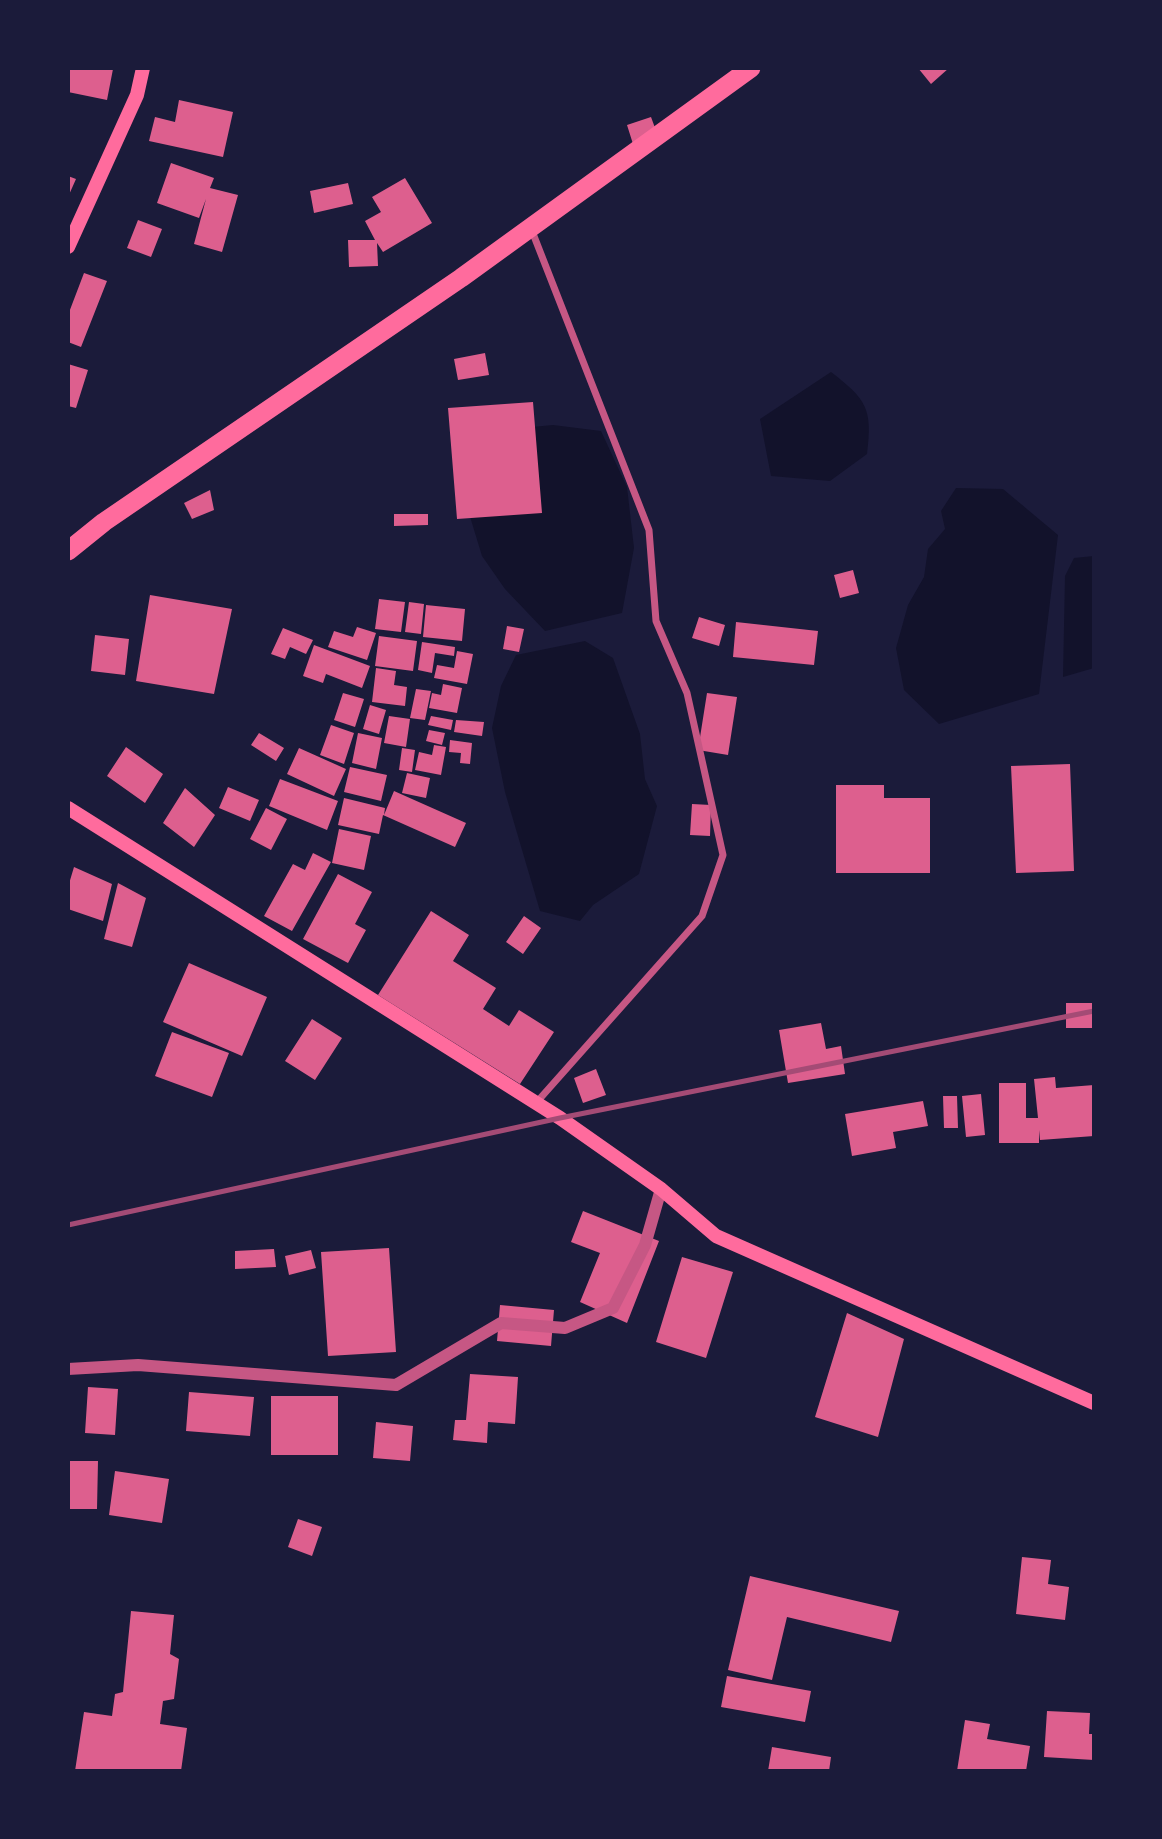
<!DOCTYPE html>
<html>
<head>
<meta charset="utf-8">
<style>
	body { margin:0 }
	#map { position:relative; width:1162px; height:1839px; overflow:hidden; background:#1b1b3a; font-family:"Asap Condensed",sans-serif }
	canvas { display:block }
	.frame { position:absolute; inset:0; border:70px solid #1b1b3a; pointer-events:none }
</style>
</head>
<body>
<div id="map">
<canvas width="1162" height="1839"></canvas>
<div class="frame"></div>
</div>
<script>
const ctx = document.querySelector('canvas').getContext('2d');
ctx.lineJoin = 'round';
function paint(path, color) {
  ctx.fillStyle = color;
  ctx.fill(path, 'evenodd');
}
function trace(path, color, width, dash) {
  ctx.strokeStyle = color;
  ctx.lineWidth = width;
  ctx.lineCap = dash ? 'butt' : 'round';
  ctx.setLineDash(dash || []);
  ctx.stroke(path);
}
const water = new Path2D(`
	M831,372c35,27 42,36 36,82l-37,27 -59,-5 -11,-57z
	M553,425l48,6 26,56 7,61 -12,65 -77,18 -40,-42 -23,-33 -14,-46 43,-81z
	M956,488l47,1 55,46 -19,159 -100,30 -35,-34 -8,-42 12,-43 16,-28 4,-28 17,-20 -4,-18z
	M1094,556v112l-31,9 2,-101 9,-18z
	M585,641l28,17 27,76 5,45 12,27 -18,68 -46,31 -13,16 -40,-10 -35,-119 -13,-64 9,-42 15,-31z`);
const building = new Path2D(`
	M68,68l45,1 -6,31 -39,-8z
	M918,68h31l-18,16z
	M179,100l54,12 -10,45 -74,-16 6,-24 20,5z
	M651,117l7,19 -25,8 -6,-19z
	M171,163l43,15 -4,10 28,7 -16,57 -28,-8 12,-45 -7,19 -42,-15z
	M68,176l8,3 -8,18z
	M405,178l27,45 -49,29 -6,-9 1,23 -29,1 -1,-27h27l-10,-19 16,-9 -9,-15z
	M348,183l5,21 -39,9 -4,-22z
	M138,220l24,9 -11,28 -24,-9z
	M84,273l23,8 -26,66 -13,-5v-27z
	M485,353l4,22 -31,5 -4,-21z
	M68,364l20,6 -12,38 -8,-2z
	M533,402l9,111 -85,6 -9,-111z
	M210,490l4,20 -22,9 -8,-16z
	M394,514h34v11l-34,1z
	M853,570l6,23 -19,5 -6,-23z
	M150,595l82,14 -18,85 -78,-13z
	M379,599l26,3 -4,30 -26,-3z
	M409,602l15,2 -3,30 -16,-2z
	M426,605l39,4 -3,32 -39,-4z
	M699,617l26,8 -6,21 -27,-8z
	M736,622l82,9 -4,34 -81,-8z
	M507,626l17,3 -5,23 -16,-3z
	M357,627l19,6 -9,27 -39,-13 6,-16 19,6z
	M283,628l30,12 -7,14 -16,-7 -5,12 -14,-5z
	M95,635l34,4 -4,36 -34,-4z
	M379,636l38,5 -4,30 -38,-5z
	M422,642l33,5 -1,9 -19,-3 -3,20 -14,-3z
	M314,645l56,21 -8,22 -36,-14 -3,9 -20,-7z
	M457,651l16,3 -6,30 -33,-6 3,-13 17,3z
	M376,668l20,3 -2,14 13,2 -2,19 -33,-4z
	M443,684l19,4 -5,25 -28,-5 3,-15 9,2z
	M416,689l15,2 -6,29 -15,-2z
	M343,693l21,6 -9,28 -21,-7z
	M707,693l30,4 -9,58 -30,-5z
	M370,705l16,5 -7,24 -16,-5z
	M389,716l21,3 -4,28 -22,-4z
	M431,716l22,4 -2,10 -23,-5z
	M456,720l28,2 -2,14 -28,-4z
	M331,725l23,8 -10,31 -24,-9z
	M429,730l16,3 -3,12 -16,-4z
	M259,733l25,15 -8,13 -25,-16z
	M358,733l24,5 -6,31 -24,-6z
	M450,740l22,3 -2,21 -10,-1 1,-10 -12,-1z
	M434,745l12,2 -5,28 -26,-5 4,-18 13,3z
	M126,747l37,27 -18,29 -38,-27z
	M299,748l47,21 -12,27 -47,-22z
	M402,748l13,2 -3,22 -13,-2z
	M1070,764l4,107 -58,2 -5,-107z
	M350,767l37,8 -6,26 -37,-9z
	M407,773l23,5 -4,20 -24,-5z
	M280,779l58,22 -11,29 -58,-24z
	M836,785h48v13h46v75h-94z
	M228,787l31,13 -9,21 -31,-13z
	M185,788l30,27 -21,32 -31,-24z
	M394,791l72,32 -11,24 -72,-32 -4,19 -41,-9 6,-27 41,10 -1,7z
	M692,804l19,1 -1,31 -20,-1z
	M266,808l21,11 -16,31 -21,-11z
	M339,829l32,7 -7,34 -32,-7z
	M313,853l18,9 -39,69 -28,-15 29,-52 12,6z
	M74,867l38,17 -9,37 -35,-12v-22z
	M338,874l34,18 -17,32 11,6 -18,33 -45,-24z
	M118,883l28,15 -14,49 -28,-8z
	M431,911l38,24 -16,26 43,27 -13,21 26,17 10,-16 35,22 -34,52 -142,-89z
	M524,916l17,12 -18,26 -17,-12z
	M189,963l78,34 -25,59 -79,-34z
	M1066,1003h28v25h-28z
	M312,1019l30,19 -27,42 -30,-19z
	M821,1023l5,26 15,-3 4,28 -57,9 -9,-53z
	M172,1032l57,21 -17,44 -57,-21z
	M596,1069l10,26 -23,8 -9,-25z
	M1055,1077l1,11 38,-3v51l-54,4 -1,-10v13h-40v-60h27v35h12l-4,-39z
	M981,1094l4,41 -19,2 -4,-41z
	M943,1096h14l1,32h-14z
	M923,1101l5,25 -35,6 3,16 -44,8 -7,-42z
	M583,1211l76,30 -32,82 -47,-21 20,-49 -29,-11z
	M389,1248l7,104 -68,4 -7,-104z
	M274,1249l2,18 -41,2v-18z
	M311,1250l5,18 -27,7 -4,-19z
	M682,1257l51,15 -27,86 -50,-16z
	M500,1305l54,5 -3,36 -54,-5z
	M847,1313l57,26 -26,98 -63,-20z
	M470,1374l48,3 -3,47 -27,-2 -1,21 -34,-3 2,-20h11z
	M88,1387l30,2 -3,46 -30,-2z
	M189,1392l65,5 -4,39 -64,-5z
	M271,1396h67v59h-67z
	M376,1422l37,4 -3,35 -37,-3z
	M68,1461h30l-1,48h-29z
	M115,1471l54,8 -7,44 -53,-8z
	M298,1519l24,8 -10,29 -24,-9z
	M1022,1557l29,3 -3,24 21,3 -4,33 -49,-6z
	M750,1576l149,35 -8,31 -104,-25 -15,63 -44,-10z
	M131,1611l43,4 -4,39 9,5 -5,40 -11,2 -3,23 27,4 -6,43h-106l9,-59 28,4 3,-22 8,-2z
	M727,1676l84,15 -6,31 -84,-15z
	M1047,1711l43,2 -1,21h5v26l-50,-3z
	M965,1720l25,4 -3,15 43,7 -4,25h-69z
	M772,1747l59,10 -2,14h-61z`);
const minor = new Path2D(`
	M532,231l117,299 7,91 31,72 36,162 -21,61 -166,187`);
const tertiary = new Path2D(`
	M68,1369l70,-4 258,20 105,-62 64,5 48,-20 32,-63 16,-56`);
const secondary = new Path2D(`
	M68,247l69,-152 6,-27
	M68,808l492,310 101,71 55,47 378,167`);
const trunk = new Path2D(`
	M68,551l36,-29 357,-244 290,-210`);
const rail = new Path2D(`
	M68,1225l492,-107 534,-107`);
paint(water, '#12122b');
paint(building, '#dd5f8e');
trace(minor, '#c65784', 7);
trace(tertiary, '#c65784', 12);
trace(secondary, '#ff6b9d', 14);
trace(trunk, '#ff6b9d', 19);
trace(rail, '#a44b75', 5);
</script>
</body>
</html>
